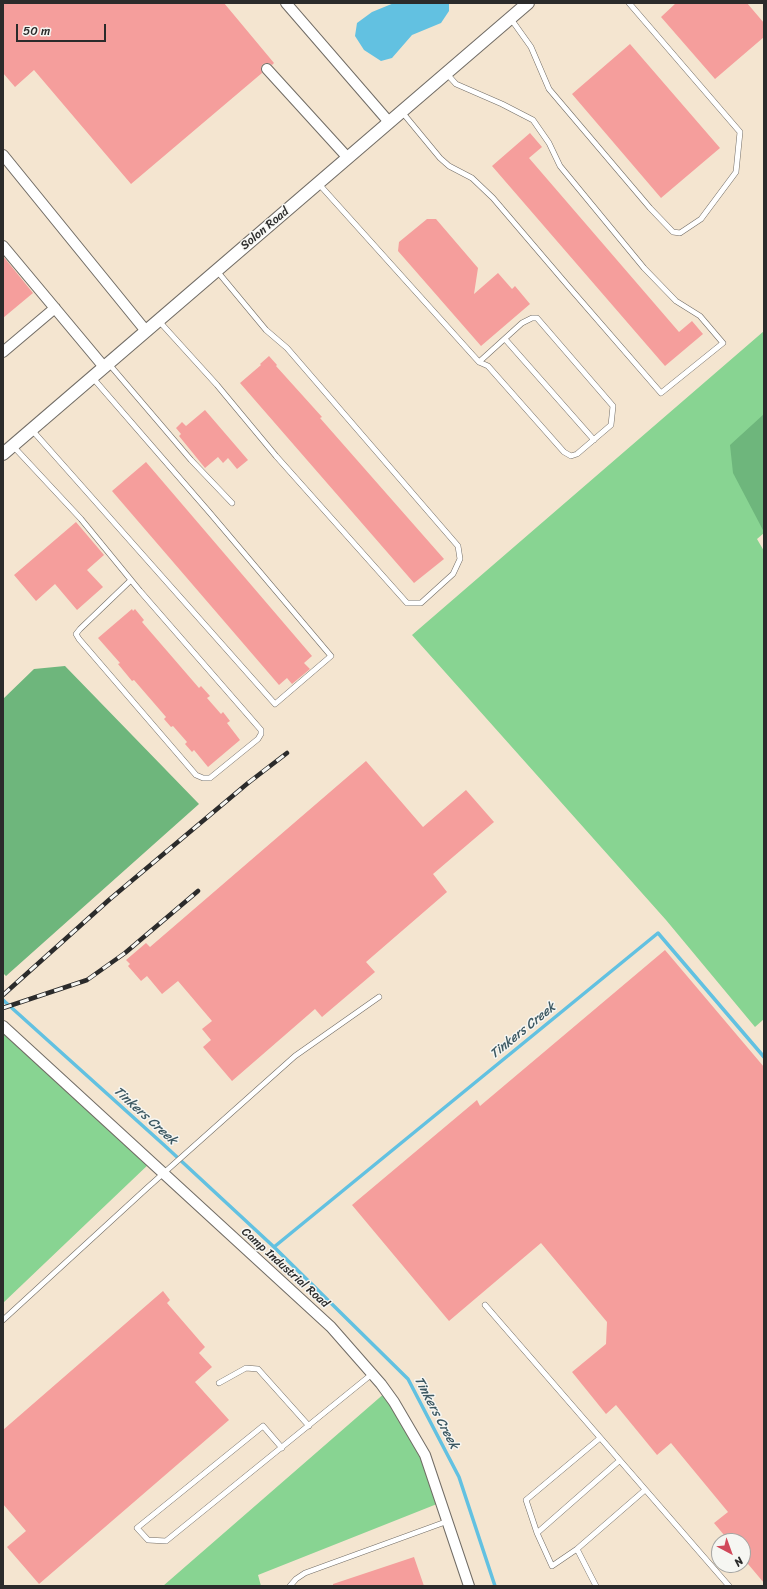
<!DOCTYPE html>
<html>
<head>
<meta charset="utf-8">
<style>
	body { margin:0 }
	#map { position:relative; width:767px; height:1589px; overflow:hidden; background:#f4e5d0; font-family:Sriracha,sans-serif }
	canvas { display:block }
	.frame { position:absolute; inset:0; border:4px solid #2b2b2b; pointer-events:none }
	.north { position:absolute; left:711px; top:1533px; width:40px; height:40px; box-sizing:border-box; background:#f6f6f2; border:1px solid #a5a5a2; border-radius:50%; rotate:139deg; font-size:11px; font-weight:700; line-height:16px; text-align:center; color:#2b2b2b }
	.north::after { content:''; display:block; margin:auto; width:14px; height:18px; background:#d1495b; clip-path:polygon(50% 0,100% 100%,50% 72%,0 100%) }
	.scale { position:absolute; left:16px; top:24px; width:90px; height:18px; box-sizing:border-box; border:2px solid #2b2b2b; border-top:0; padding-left:5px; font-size:12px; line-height:14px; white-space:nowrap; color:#2b2b2b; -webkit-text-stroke:3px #f6f6f2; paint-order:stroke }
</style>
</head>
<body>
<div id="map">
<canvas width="767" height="1589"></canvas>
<div class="frame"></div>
<div class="north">N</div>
<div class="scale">50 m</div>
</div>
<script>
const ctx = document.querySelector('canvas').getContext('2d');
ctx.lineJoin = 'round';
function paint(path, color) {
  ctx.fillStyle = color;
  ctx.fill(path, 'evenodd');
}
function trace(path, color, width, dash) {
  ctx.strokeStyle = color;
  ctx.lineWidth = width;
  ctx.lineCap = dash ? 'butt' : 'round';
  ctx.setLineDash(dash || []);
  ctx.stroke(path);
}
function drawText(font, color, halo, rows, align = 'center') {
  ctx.font = font + ' Sriracha,sans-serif';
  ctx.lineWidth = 3;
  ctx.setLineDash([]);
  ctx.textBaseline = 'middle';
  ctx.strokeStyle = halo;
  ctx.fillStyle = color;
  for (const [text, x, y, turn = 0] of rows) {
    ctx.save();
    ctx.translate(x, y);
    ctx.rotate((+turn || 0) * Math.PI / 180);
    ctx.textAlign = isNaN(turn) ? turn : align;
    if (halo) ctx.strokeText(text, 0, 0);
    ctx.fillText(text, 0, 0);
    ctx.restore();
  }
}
const green = new Path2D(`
	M764,331v202l-7,6 7,12v468l-9,8 -89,-107 -254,-285z
	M3,1026l148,136 -148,141z
	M386,1392l39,63 17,47 -184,73 3,11h-98z`);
const forest = new Path2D(`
	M764,414v118l-31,-59 -3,-28z
	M65,666l134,138 -193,172 -3,-3v-274l31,-30z`);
const water = new Path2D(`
	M394,3h55v8l-8,12 -29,12 -20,23 -11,3 -17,-11 -9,-14 2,-13 15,-11z`);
const stream = new Path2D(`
	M3,1000l161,145 110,102 134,132 51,98 36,109
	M274,1247l384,-314 106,124`);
const building = new Path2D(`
	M3,3h221l50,60 -2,2 -3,-2 -6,1 -2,3 1,6 -131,111 -97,-114 -19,17 -12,-14z
	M676,3h71l17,20v14l-49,42 -54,-62z
	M630,44l90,104 -59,50 -89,-104z
	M530,133l12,14 -13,11 150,174 13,-11 11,13 -38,32 -173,-200z
	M427,219h9l42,49 -4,26 24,-21 14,16 3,-3 15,18 -49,42 -83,-95 1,-9z
	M3,256l30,37 -30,25z
	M269,356l8,9 -1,1 46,51 -2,1 124,141 -30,24 -174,-200 21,-18 -1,-1z
	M205,410l43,50 -11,9 -9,-11 -5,5 -5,-6 -13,11 -26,-32 2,-2 -5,-6 6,-6 4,4z
	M146,462l166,194 -8,7 6,6 -18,15 -5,-6 -8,7 -167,-194z
	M76,522l28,33 -17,15 16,17 -26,23 -22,-26 -19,17 -22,-26z
	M132,609l1,2 2,-2 9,11 -2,2 57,66 2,-2 9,10 -3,2 14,16 2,-2 7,9 -3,2 13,17 -32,27 -14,-17 -2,2 -7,-8 2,-2 -14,-16 -2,1 -7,-8 2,-2 -32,-37 -2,1 -14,-17 2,-1 -22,-25z
	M366,761l57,66 43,-37 28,32 -61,52 14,18 -81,70 9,10 -53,45 -7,-8 -83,72 -29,-34 8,-7 -9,-11 10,-8 -34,-40 -16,13 -15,-18 -6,5 -13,-15 2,-2 -4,-4 20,-17 4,4z
	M665,950l99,117v516l-21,-25v-17h-14l-15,-18 14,-11 -57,-69 -14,12 -41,-50 -10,9 -34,-42 34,-28 1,-22 -66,-79 -92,78 -97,-116 125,-105 3,6z
	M163,1291l7,9 -3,3 38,44 -6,6 13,14 -17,15 34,38 -190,164 -32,-37 19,-16 -23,-27v-74z
	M414,1557l10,29h-91v-2z`);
const service = new Path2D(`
	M511,19l20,28 18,42 101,119 23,24 7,1 21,-14 35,-47 4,-40 -111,-129
	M402,112l38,46 9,8 23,12 21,20 76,89 92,106 62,-50 -23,-27 -24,-15 -32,-33 -84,-102 -11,-23 -16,-23 -31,-16 -46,-20 -9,-10
	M318,183l161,179 9,4 76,86 7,4 6,-2 34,-29 2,-19 -76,-88h-5l-10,5 -43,39
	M158,320l59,65 59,71 131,147h14l32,-29 7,-15 -2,-13 -171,-198 -21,-18 -49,-59
	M505,339l89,101
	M109,364l82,96 41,43
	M32,430l243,274 56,-48 -121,-143 -118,-136
	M13,446l68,73 59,72 121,139v4l-3,5 -48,39h-7l-7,-3 -117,-136 -3,-5 4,-5 51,-49
	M485,1305l244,281
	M3,1320l144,-132 148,-132 84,-59
	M219,1383l27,-15 12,1 51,57
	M600,1438l-74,62 11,33 82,-72
	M282,1448l-19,-22 -126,102 11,12 18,1 206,-167
	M537,1533l15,33 25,-17 19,37
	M577,1549l68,-59
	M290,1586l6,-7 9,-6 143,-52`);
const minor = new Path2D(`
	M286,3l103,119
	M267,69l81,89
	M3,155l143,176
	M3,246l101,121
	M3,352l52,-44
	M3,1026l328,301 50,57 13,18 31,53 44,131`);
const tertiary = new Path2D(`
	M3,454l525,-451`);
const rail = new Path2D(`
	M3,995l107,-96 138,-116 39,-30
	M3,1008l84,-28 38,-27 73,-62`);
const streetNames = [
	["Solon Road",265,229,-40],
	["Camp Industrial Road",285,1268,42]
];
const waterNames = [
	["Tinkers Creek",523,1031,-39],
	["Tinkers Creek",145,1116,42],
	["Tinkers Creek",436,1413,62]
];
paint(green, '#88d492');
paint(forest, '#6eb67c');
paint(water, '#62c1e1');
trace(stream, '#62c1e1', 3.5);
paint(building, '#f59e9c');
trace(service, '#716c65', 6);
trace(minor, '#716c65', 12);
trace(tertiary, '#716c65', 14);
trace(service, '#fff', 5);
trace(minor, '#fff', 10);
trace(tertiary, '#fff', 12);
trace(rail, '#2b2b2b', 4.5);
trace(rail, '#f6f6f2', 3, [9]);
drawText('12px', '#2b2b2b', '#f6f6f2', streetNames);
drawText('italic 13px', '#3c5862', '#f6f6f2', waterNames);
</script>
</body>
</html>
